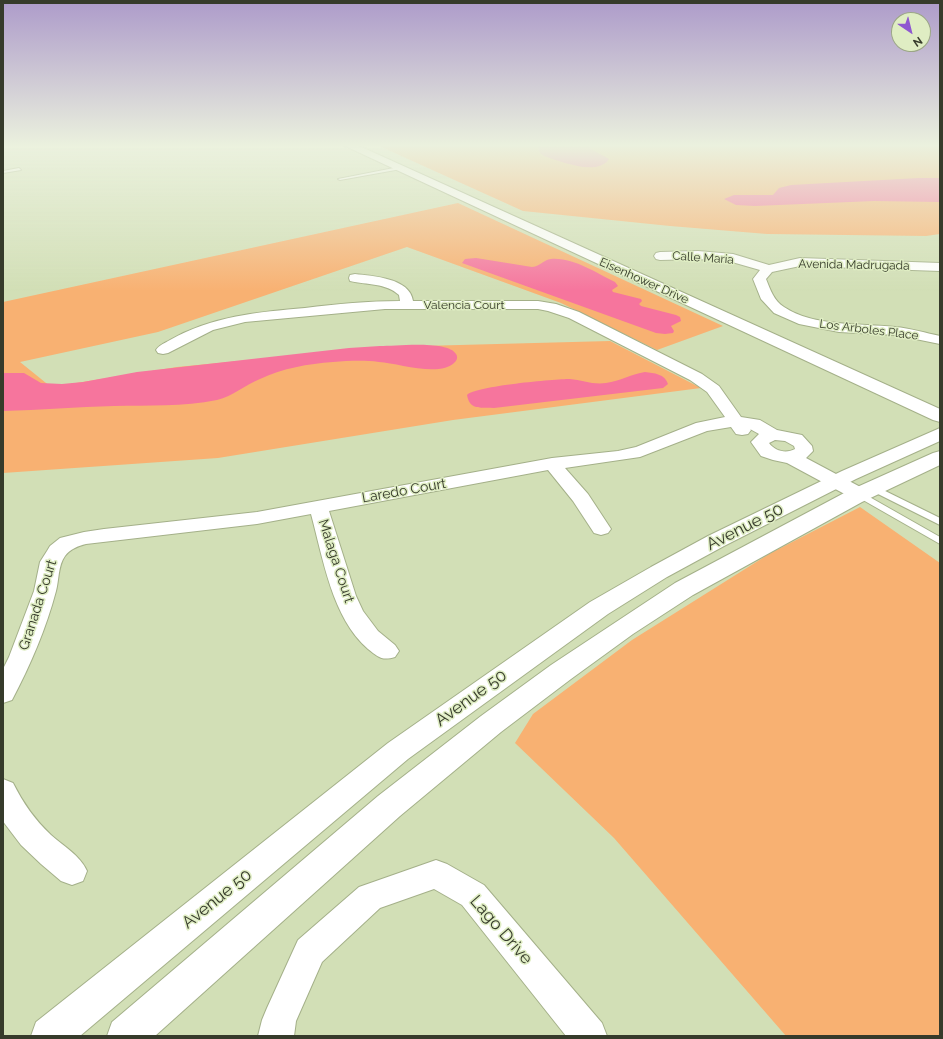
<!DOCTYPE html>
<html>
<head>
<meta charset="utf-8">
<style>
	body { margin:0 }
	#map { position:relative; width:943px; height:1039px; overflow:hidden; background:#d2dfb6; font-family:Raleway,sans-serif }
	canvas { display:block }
	.frame { position:absolute; inset:0; border:4px solid #363b2b; pointer-events:none }
	.north { position:absolute; left:891px; top:12px; width:40px; height:40px; box-sizing:border-box; background:#dfedc3; border:1px solid #9ba686; border-radius:50%; rotate:145deg; font-size:11px; font-weight:700; line-height:16px; text-align:center; color:#363b2b }
	.north::after { content:''; display:block; margin:auto; width:14px; height:18px; background:#8f58d0; clip-path:polygon(50% 0,100% 100%,50% 72%,0 100%) }
</style>
</head>
<body>
<div id="map">
<canvas width="943" height="1039"></canvas>
<div class="frame"></div>
<div class="north">N</div>
</div>
<script>
const ctx = document.querySelector('canvas').getContext('2d');
ctx.lineJoin = 'round';
function paint(path, color) {
  ctx.fillStyle = color;
  ctx.fill(path, 'evenodd');
}
function trace(path, color, width, dash) {
  ctx.strokeStyle = color;
  ctx.lineWidth = width;
  ctx.lineCap = dash ? 'butt' : 'round';
  ctx.setLineDash(dash || []);
  ctx.stroke(path);
}
function drawText(font, color, halo, rows, align = 'center') {
  ctx.font = font + ' Raleway,sans-serif';
  ctx.lineWidth = 3;
  ctx.setLineDash([]);
  ctx.textBaseline = 'middle';
  ctx.strokeStyle = halo;
  ctx.fillStyle = color;
  for (const [text, x, y, turn = 0] of rows) {
    ctx.save();
    ctx.translate(x, y);
    ctx.rotate((+turn || 0) * Math.PI / 180);
    ctx.textAlign = isNaN(turn) ? turn : align;
    if (halo) ctx.strokeText(text, 0, 0);
    ctx.fillText(text, 0, 0);
    ctx.restore();
  }
}
const green = new Path2D(`
	M377,145h563v89l-14,2 -159,-2 -97,-8 -147,-15z
	M458,203l265,123 -66,24 -96,-47 -154,-56 -249,85 -138,30 31,25 126,-20 207,-20 226,-6 91,47 -248,32 -235,38 -215,15v-171z
	M860,507l80,56v473h-154l-172,-198 -99,-95 18,-29 99,-74 137,-86z`);
const water = new Path2D(`
	M537,145h59l-7,3 20,11c-12,18 -49,2 -65,-3l-4,-3z
	M919,178h21v24l-66,-1 -119,5 -19,-1 -12,-6 10,-4h39l6,-7 12,-3z
	M476,258l56,9c9,-1 11,-7 19,-8 22,-2 45,14 64,23l3,4 -6,4 1,2 28,7 1,2 -3,3 2,2 35,9 4,2 1,4 -10,5 3,5 -1,2 -8,1 -9,-1 -194,-70 3,-4z
	M380,346c16,0 68,-6 76,8 2,3 1,6 -1,8 -15,16 -57,1 -76,0 -16,-2 -31,-1 -46,0 -25,2 -50,6 -73,17 -15,6 -27,17 -43,21 -34,7 -69,5 -103,6 -37,1 -74,4 -111,5l1,-38h20l17,10 21,1 21,-2 54,-10 212,-24z
	M645,372c9,1 20,2 23,12l-5,4 -169,20c-13,-1 -24,3 -27,-13 8,-9 88,-16 103,-16 12,1 23,6 36,4 14,-2 26,-9 39,-11z`);
const lane = new Path2D(`
	M399,167l2,2 -61,11 -2,-1z
	M19,168l2,2 -18,3v-2z
	M873,485l67,33v7l-70,-35 -2,-2z
	M859,491l81,46v7l-84,-48 -2,-2z`);
const street = new Path2D(`
	M698,251l35,3 36,11 31,-7 140,5v8l-140,-5 -28,6 -6,7c4,10 8,22 18,28 30,20 76,16 111,20 15,1 30,6 45,9v8l-44,-9 -57,-3 -40,-8 -25,-11 -13,-14 -8,-20 7,-9 -28,-8 -34,-3 -38,1 -4,-1 -2,-3 2,-3 4,-1z
	M355,274c18,2 55,4 58,27h125l18,3 23,8 123,62 17,12 22,31 19,3 17,10 25,5 10,11 1,5 -7,7 60,32 3,4 -3,4 -7,2 -7,-2 -65,-35 -14,-3 -12,-4 -10,-14 8,-8 -9,-5 1,1 -3,4 -6,1 -6,-1 -5,-7 -24,4 -67,26 -75,11 23,26 23,35 -3,4 -7,2 -7,-2 -21,-32 -25,-31 -219,41 27,85 7,15 15,20 17,14 4,6 -4,6c-13,4 -17,0 -27,-8 -36,-31 -45,-91 -57,-135l-54,10 -171,20c-8,2 -16,5 -21,12 -7,9 -6,24 -9,35 -10,38 -26,75 -44,109l-9,3v-34l6,-12 25,-66 6,-29 7,-11 3,-5 10,-8 24,-6 20,-3 153,-17 295,-54 66,-7 18,-4 60,-24 29,-6 -18,-25 -17,-12 -121,-62 -21,-7 -10,-2h-153l-140,13 -32,8 -45,23 -5,1 -5,-1 -2,-3c3,-5 9,-7 14,-10 42,-24 89,-28 135,-32 32,-4 63,-7 95,-7l-1,-6c-13,-12 -32,-10 -49,-14l-1,-3 1,-3zM775,440l10,1 9,5 1,3c-9,5 -20,2 -26,-6z
	M3,779l10,4c10,20 21,36 38,52 12,11 29,20 36,36l-4,10 -11,4 -11,-4 -20,-17 -20,-19 -16,-21 -2,-3z
	M436,860l11,4 37,21 118,138 5,13h-41l-104,-131 -28,-16 -54,19 -58,54 -26,59 -2,15h-36l4,-16 5,-12 31,-68 61,-53z`);
const secondary = new Path2D(`
	M343,145h14l583,264v13l-7,-2z
	M940,428v13l-84,38 -132,67 -57,31 -59,37 -200,145 -328,277h-49l5,-14 352,-279 202,-141 61,-35 57,-31 134,-65z
	M940,451v14l-78,37 -169,93 -60,39 -62,45 -70,53 -101,84 -245,220h-48l5,-14 266,-226 103,-80 70,-51 124,-82 171,-91 87,-39z`);
const farStreetnames = [
	["Calle Maria",703,258,4],
	["Avenida Madrugada",854,265,1],
	["Eisenhower Drive",644,281,24],
	["Valencia Court",464,305],
	["Los Arboles Place",869,330,7]
];
const streetNames = [
	["Laredo Court",404,491,-10],
	["Malaga Court",336,561,72],
	["Granada Court",38,605,-72]
];
const nearStreetnames = [
	["Avenue 50",745,527,-27],
	["Avenue 50",471,698,-36],
	["Avenue 50",217,899,-39],
	["Lago Drive",501,930,49]
];
paint(green, '#f8b172');
paint(water, '#f6759d');
trace(lane, '#a4b089', 2);
trace(street, '#a4b089', 2);
trace(secondary, '#a4b089', 2);
paint(lane, '#fff');
paint(street, '#fff');
paint(secondary, '#fff');
const sky = ctx.createLinearGradient(0, 0, 0, 291);
sky.addColorStop(0, '#ad9bca');
sky.addColorStop(0.5, '#ebf1de');
sky.addColorStop(1, '#ebf1de00');
ctx.fillStyle = sky;
ctx.fillRect(0, 0, 943, 291);
drawText('12px', '#363b2b', '#dfedc3', farStreetnames);
drawText('14px', '#363b2b', '#dfedc3', streetNames);
drawText('17px', '#363b2b', '#dfedc3', nearStreetnames);
</script>
</body>
</html>
